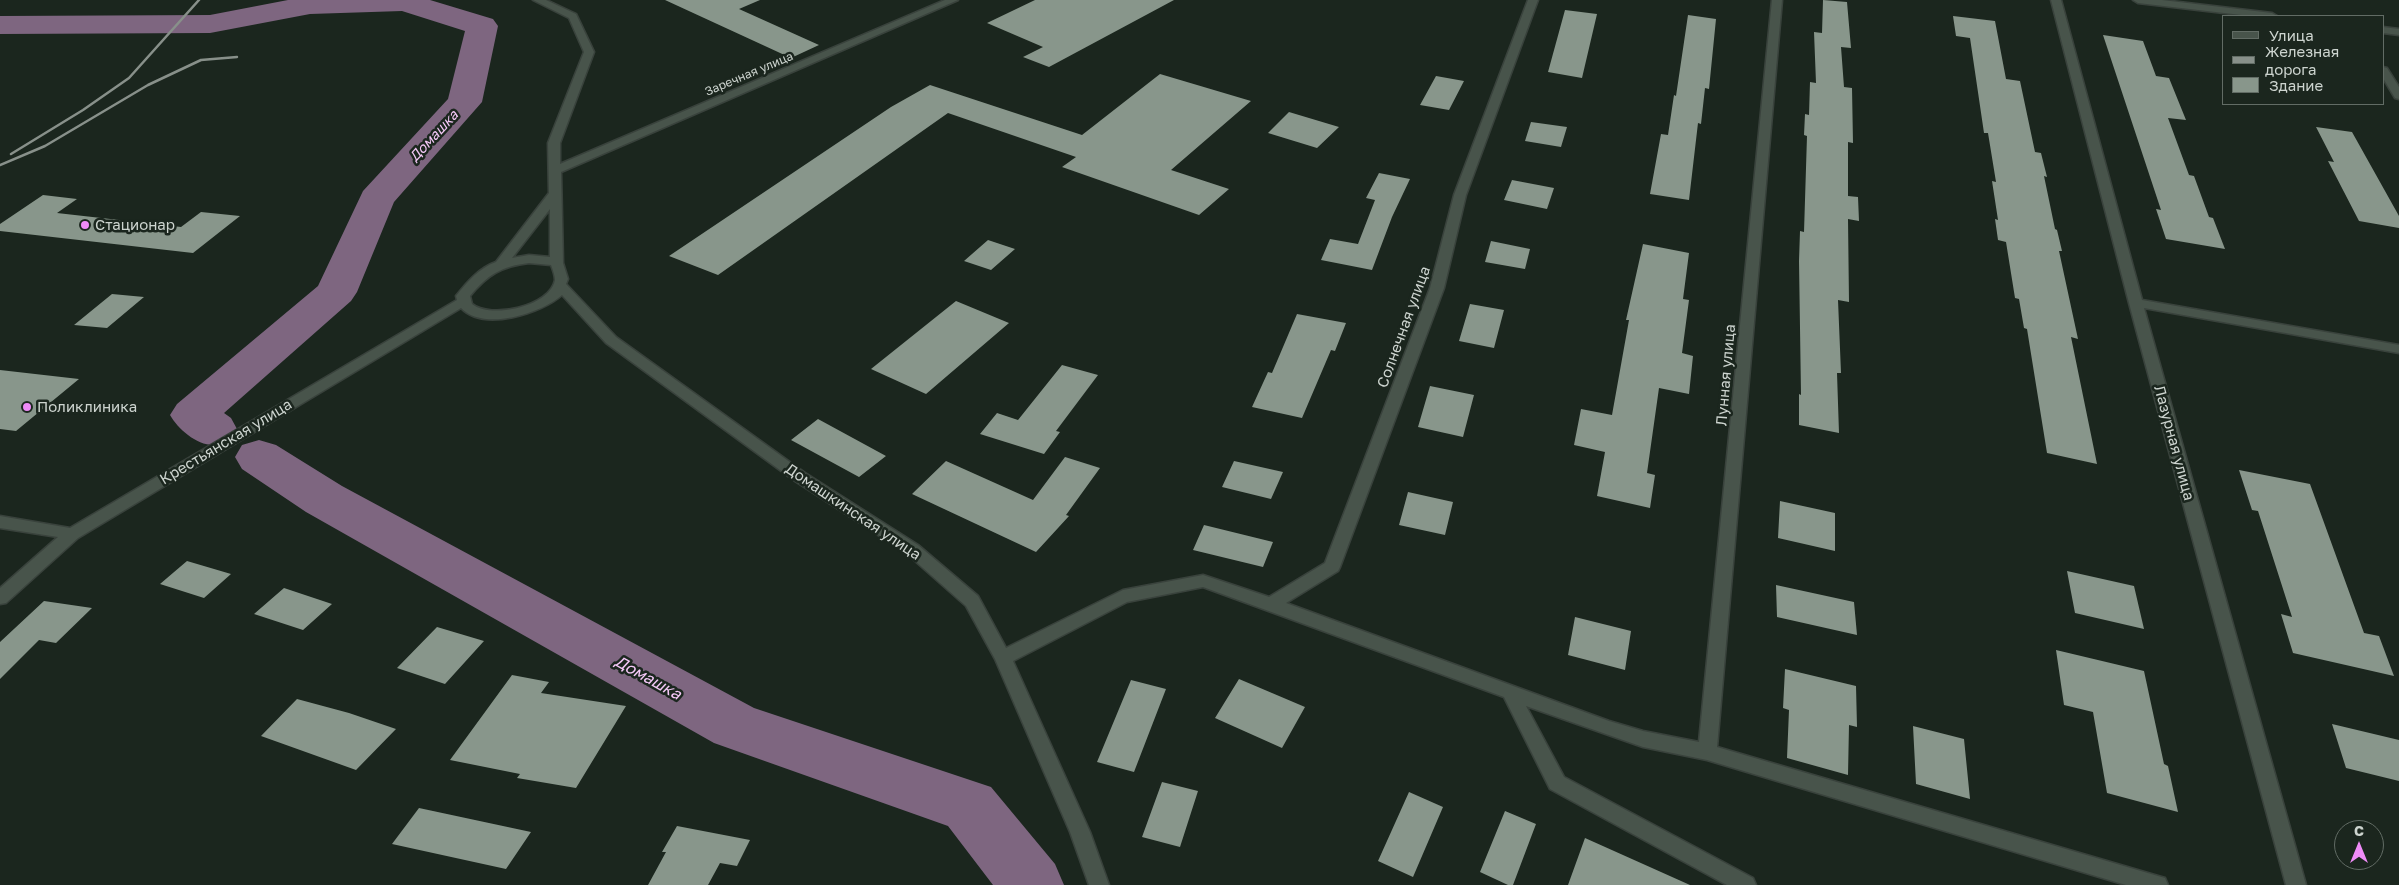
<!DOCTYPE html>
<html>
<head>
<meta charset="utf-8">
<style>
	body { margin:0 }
	#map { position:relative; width:2399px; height:885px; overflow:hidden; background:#1b261e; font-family:"Golos Text",sans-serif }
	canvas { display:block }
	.legend { position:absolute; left:2222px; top:15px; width:162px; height:90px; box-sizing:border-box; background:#1b261e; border:1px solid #626c65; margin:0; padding:6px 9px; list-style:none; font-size:15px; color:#cdd4cf }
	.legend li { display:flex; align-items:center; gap:10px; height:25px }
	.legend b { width:25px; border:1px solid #626c65 }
	.north { position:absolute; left:2334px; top:820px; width:50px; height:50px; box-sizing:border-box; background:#1b261e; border:1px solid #626c65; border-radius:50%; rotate:0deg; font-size:14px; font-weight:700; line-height:20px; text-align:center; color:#cdd4cf }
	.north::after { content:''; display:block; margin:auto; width:18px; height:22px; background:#ef8bf7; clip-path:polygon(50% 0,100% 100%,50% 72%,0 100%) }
</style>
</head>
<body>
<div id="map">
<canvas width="2399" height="885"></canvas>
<ul class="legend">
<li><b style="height:6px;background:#48544b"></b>Улица</li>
<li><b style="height:6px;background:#88908a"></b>Железная дорога</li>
<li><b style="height:14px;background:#88968b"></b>Здание</li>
</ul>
<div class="north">С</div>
</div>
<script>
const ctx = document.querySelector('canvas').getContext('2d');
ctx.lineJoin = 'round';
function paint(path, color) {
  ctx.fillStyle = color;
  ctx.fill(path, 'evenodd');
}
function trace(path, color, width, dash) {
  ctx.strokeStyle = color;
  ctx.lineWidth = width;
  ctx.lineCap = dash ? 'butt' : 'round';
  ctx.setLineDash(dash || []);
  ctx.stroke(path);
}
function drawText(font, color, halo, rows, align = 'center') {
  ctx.font = font + ' "Golos Text",sans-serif';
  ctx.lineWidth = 5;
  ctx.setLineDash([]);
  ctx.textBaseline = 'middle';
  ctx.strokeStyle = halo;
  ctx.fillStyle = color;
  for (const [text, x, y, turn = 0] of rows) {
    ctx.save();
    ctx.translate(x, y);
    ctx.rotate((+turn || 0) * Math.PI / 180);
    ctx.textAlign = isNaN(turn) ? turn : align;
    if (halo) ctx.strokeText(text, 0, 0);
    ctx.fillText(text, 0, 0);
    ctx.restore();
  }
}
const river = new Path2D(`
	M288,0h142l63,19 5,7 -16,76 -88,100 -37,90 -6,9 -127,112 7,5 6,11 -6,11c-5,2 -11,4 -16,5 -18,1 -37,-16 -45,-30l7,-11 141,-118 45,-95 85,-92 17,-68 -63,-20 -92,3 -100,19 -210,1v-18l210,-1z
	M259,440l17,5 66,41 412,222 237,79 64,77 9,21h-71l-45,-59 -234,-83 -408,-231 -64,-43 -7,-12 7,-12z`);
const building = new Path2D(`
	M665,0h95l-21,9 80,36 -28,13z
	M1035,0h139l-125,67 -26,-10 20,-10 -56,-24z
	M1823,0l24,2 4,46 -10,-1 3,40 8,1 1,55 -5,-1v54l10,1 1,24 -11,-2 1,83 -11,-2 3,73h-4l2,60 -40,-8v-31l2,1 -2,-134 1,-30 4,1 3,-96 -3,-1 1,-21 4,1 1,-33 6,1 -2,-51 8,1z
	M1565,10l32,4 -15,64 -34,-6z
	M1688,15l28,4 -7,70 -4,-1 -4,36 -3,-1 -9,77 -39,-6 11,-60 7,1 6,-40 2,1z
	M1953,16l42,5 11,58 14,2 15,71 6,1 6,24 -3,-1 11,53 2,1 5,21h-3l19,88 -7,-2 26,127 -50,-11 -20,-124 -3,-1 -5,-29 -4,-1 -9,-56 -8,-2 -3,-21 3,1 -6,-39 4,1 -8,-49h-4l-14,-95 -14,-2z
	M2103,35l40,6 13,35 13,2 17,42 -18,-2 21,57 5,1 15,41 4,1 12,31 -59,-10 -10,-30 5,1z
	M1160,74l91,27 -80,69 58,19 -30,26 -137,-48 14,-10 -128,-44 -230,162 -49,-19 222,-149 39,-22 152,50z
	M1436,76l28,5 -15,29 -29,-5z
	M1289,112l50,15 -22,21 -49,-15z
	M1531,122l36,5 -6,20 -36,-6z
	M2316,127l36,5 47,84v12l-40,-7 -31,-60 6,1z
	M1379,173l31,6 -18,38 -20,53 -51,-10 9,-21 28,5 17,-44 -9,-2z
	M1512,180l42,8 -7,21 -43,-9z
	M43,195l34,4 -20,14 124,14 20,-15 39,4 -47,37 -193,-22v-7z
	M988,240l27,9 -24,21 -27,-9z
	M1491,241l39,8 -5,20 -40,-7z
	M1643,244l46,9 -6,46 6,1 -7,53 11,3 -4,38 -30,-6 -12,85 8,2 -5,33 -53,-12 8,-44 -31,-7 7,-36 31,6 17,-95h-3z
	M112,294l32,3 -37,31 -33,-3z
	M956,301l53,22 -83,71 -55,-25z
	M1470,304l34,6 -10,38 -35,-7z
	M1297,314l49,9 -11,28 -4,-1 -29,68 -50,-11 16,-35 4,1z
	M1062,365l36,10 -42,56 4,1 -16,22 -64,-20 17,-21 21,7z
	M0,370l79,9 -63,52 -16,-2z
	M1430,386l44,9 -11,42 -45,-10z
	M818,419l68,37 -27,21 -68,-37z
	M1065,457l35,11 -34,47 3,1 -33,36 -124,-58 34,-33 87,39z
	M1234,461l49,11 -12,27 -49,-12z
	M2239,470l71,14 54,149 15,3 15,40 -101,-23 -12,-39 11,3 -34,-106 -6,-1z
	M1408,492l45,10 -8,33 -46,-10z
	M1780,501l55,12v38l-57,-13z
	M1204,525l69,17 -10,25 -70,-17z
	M187,561l44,13 -27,24 -44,-14z
	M2067,571l67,15 10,43 -69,-16z
	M1776,585l78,17 3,33 -80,-18z
	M284,588l48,16 -29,26 -49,-16z
	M44,601l48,7 -36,35 -17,-3 -39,39v-37z
	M1575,617l56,14 -6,39 -57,-15z
	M437,627l47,14 -39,43 -48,-16z
	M2056,650l88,21 20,93 4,2 10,46 -71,-19 -14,-81 -29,-7z
	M1785,669l71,17 1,41 -8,-2 -1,50 -61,-17 2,-48 -6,-2z
	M512,675l37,7 -8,11 85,13 -50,82 -59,-10 3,-4 -70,-14z
	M1239,679l66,28 -23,41 -67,-30z
	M1131,680l35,9 -32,83 -37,-10z
	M297,699l52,14 47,16 -40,41 -95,-34z
	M2332,724l67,16v41l-53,-13z
	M1913,726l51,13 6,60 -54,-15z
	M1162,782l36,9 -18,56 -38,-10z
	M1409,792l34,15 -30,70 -35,-16z
	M419,808l112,24 -25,37 -114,-25z
	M1505,811l31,13 -23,61h-5l-28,-13z
	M677,826l73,14 -13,26 -17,-3 -12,22h-60l18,-33h-4z
	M1585,838l105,47h-122z`);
const street = new Path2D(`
	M533,0h13l30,14 18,38 -34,91v21l385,-164h13l-397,172 2,91 5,16 -2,5 50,53 189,136 113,72 60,51 28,52 117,-58 80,-15 66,22 56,-34 105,-275 24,-93 74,-195h10l-72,195 -22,93 -104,279 -2,4 -52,32 323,118 34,10 56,11 73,-742h10l-65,747 441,129 7,2 3,7h-42l-419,-125 -64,-13 -117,-41 38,71 189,101 3,7h-29l-177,-96 -46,-92 -301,-110 -76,15 -114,59 77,171 19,53h-20l-19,-53 -75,-173 -29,-53 -60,-53 -111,-72 -189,-138 -44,-48c-20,18 -78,37 -101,13l-383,230 -72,65 -6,1v-16l58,-51 -58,-9v-12l70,12 387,-228 -1,-4c11,-14 23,-28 40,-34l53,-69 -1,-50 36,-91 -15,-34zM550,209v48l-21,-2 -17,3zM529,263l22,2c2,5 4,11 4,15 -5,27 -65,39 -83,24l-2,-8c17,-21 32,-30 59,-33z
	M2051,0h10l81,300 257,45v8l-255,-45 162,577h-20l-157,-582z
	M2133,0h29l110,13 5,3h-27l-112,-13z
	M2383,27l16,2v6l-16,-2z
	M2383,67l4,1 12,19v12l-4,-1 -12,-20z`);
const rail = new Path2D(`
	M11,154l72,-44 46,-32 70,-78
	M0,165l45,-19 103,-61 53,-25 36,-3`);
const markers = [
	[85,225,5,"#ef8bf7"],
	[27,407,5,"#ef8bf7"]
];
const farStreetnames = [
	["Заречная улица",749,74,-23]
];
const farWaternames = [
	["Домашка",434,136,-47]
];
const poiNames = [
	["Стационар",95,225],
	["Поликлиника",37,407]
];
const streetNames = [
	["Солнечная улица",1404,327,-70],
	["Лунная улица",1726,375,-85],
	["Крестьянская улица",226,442,-31],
	["Лазурная улица",2174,443,75],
	["Домашкинская улица",853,512,34]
];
const waterNames = [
	["Домашка",648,678,29]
];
paint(river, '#7e6680');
paint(building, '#88968b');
trace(street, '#39423c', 3);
paint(street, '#48544b');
trace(rail, '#88908a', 2.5);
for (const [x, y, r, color] of markers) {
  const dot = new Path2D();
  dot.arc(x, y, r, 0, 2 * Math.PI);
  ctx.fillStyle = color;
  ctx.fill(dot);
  trace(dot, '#1b261e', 2);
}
drawText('12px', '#cdd4cf', '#1b261e', farStreetnames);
drawText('italic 14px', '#f5c9f8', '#1b261e', farWaternames);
drawText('15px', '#cdd4cf', '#1b261e', poiNames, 'left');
drawText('15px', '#cdd4cf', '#1b261e', streetNames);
drawText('italic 16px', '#f5c9f8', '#1b261e', waterNames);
</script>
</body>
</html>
